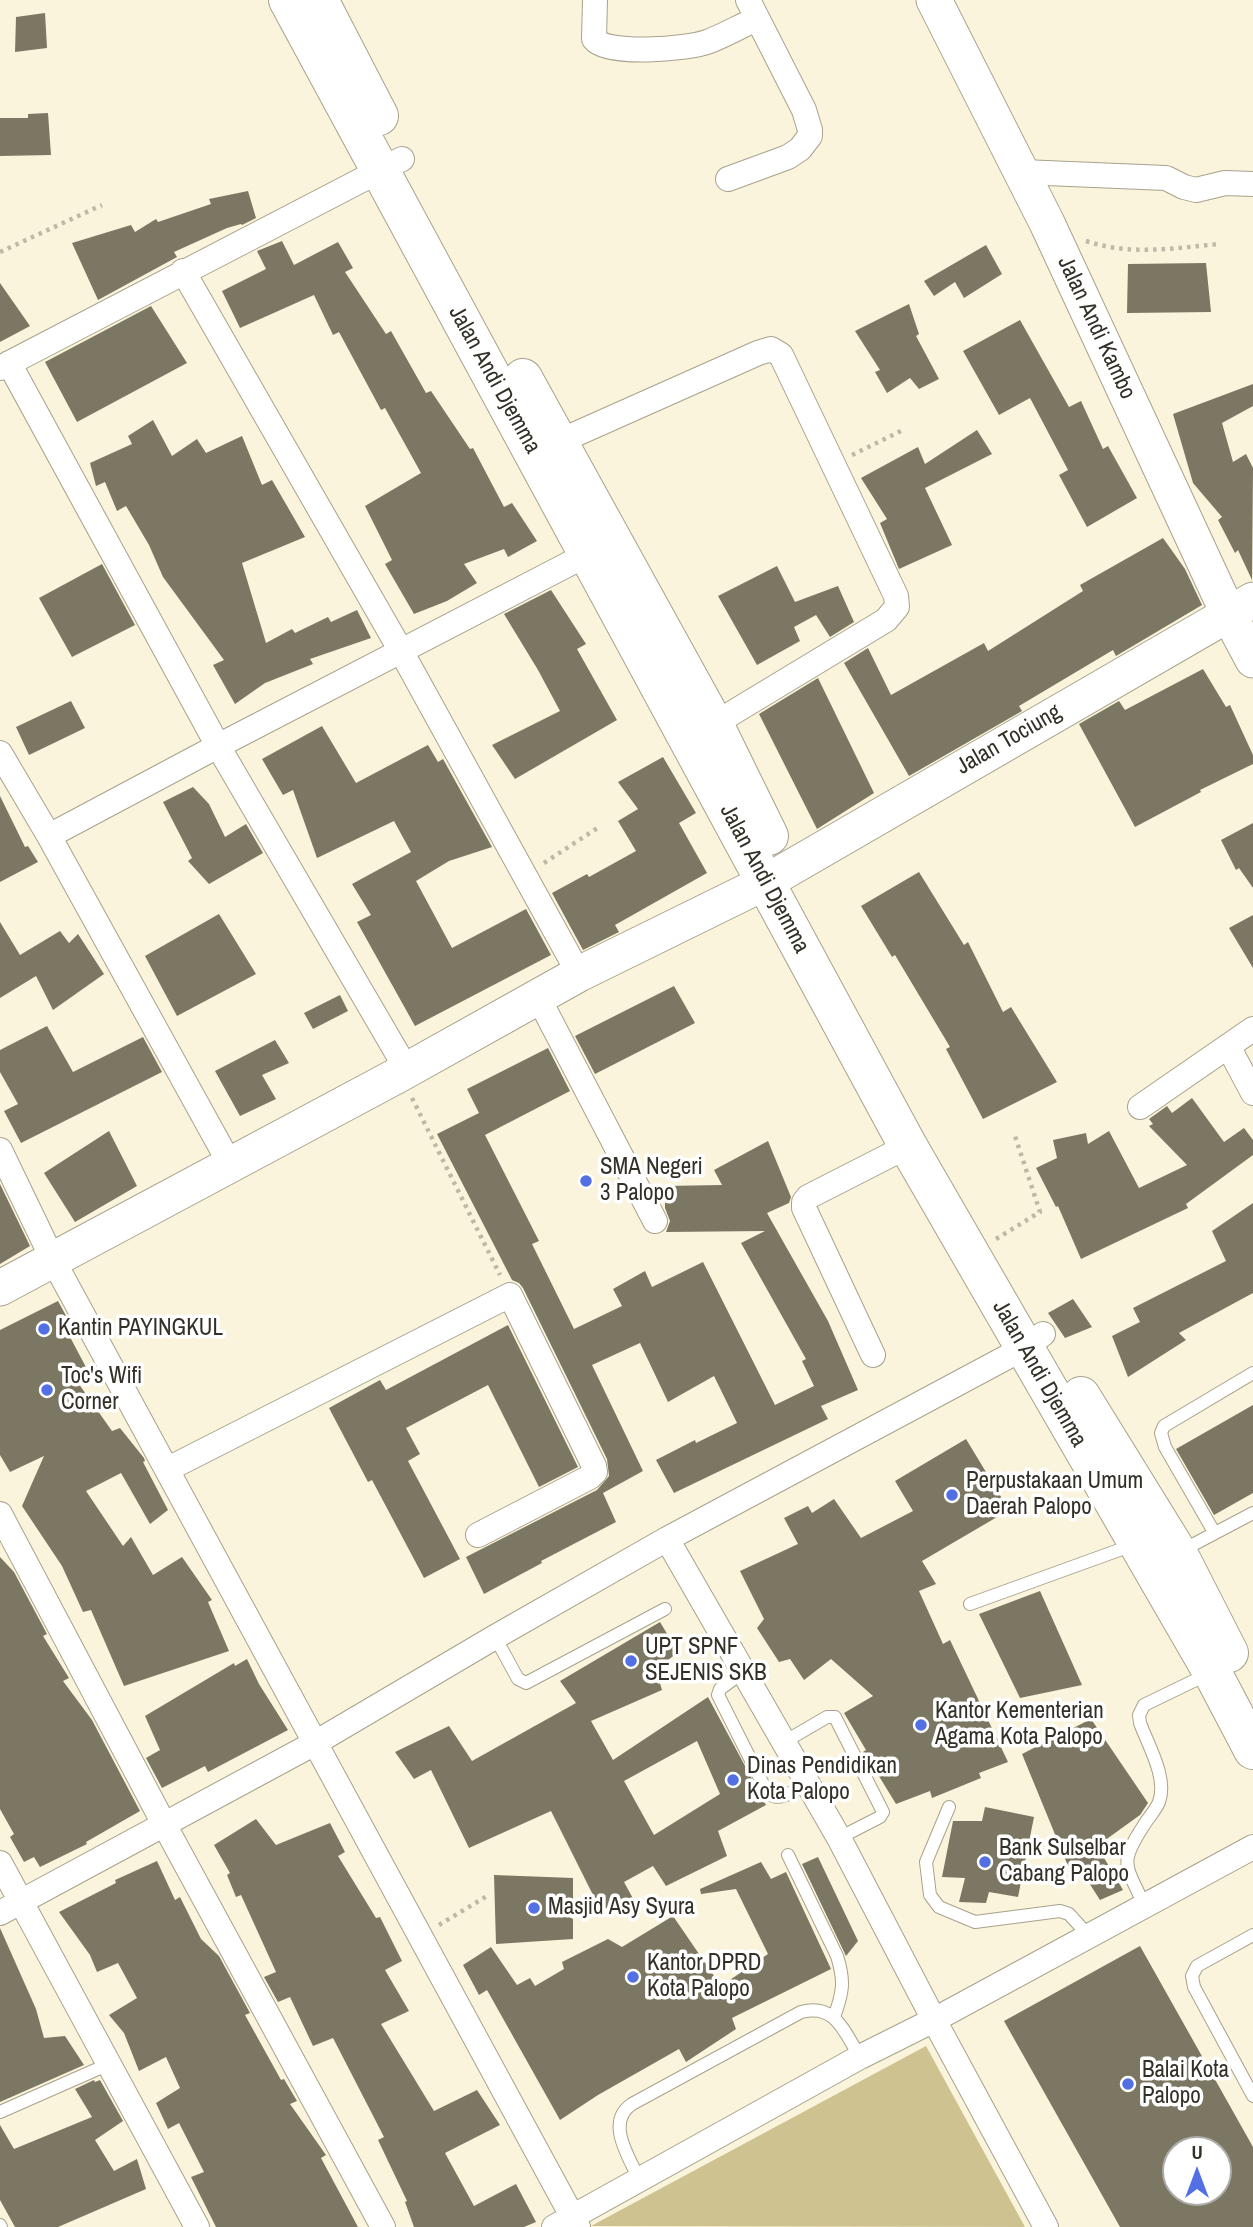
<!DOCTYPE html>
<html>
<head>
<meta charset="utf-8">
<style>
	body { margin:0 }
	#map { position:relative; width:1253px; height:2227px; overflow:hidden; background:#faf4dc; font-family:"Archivo Narrow",sans-serif }
	canvas { display:block }
	.north { position:absolute; left:1162px; top:2136px; width:70px; height:70px; box-sizing:border-box; background:#fff; border:2px solid #adaca9; border-radius:50%; rotate:0deg; font-size:19px; font-weight:700; line-height:28px; text-align:center; color:#323027 }
	.north::after { content:''; display:block; margin:auto; width:24px; height:32px; background:#526fe4; clip-path:polygon(50% 0,100% 100%,50% 72%,0 100%) }
</style>
</head>
<body>
<div id="map">
<canvas width="1253" height="2227"></canvas>
<div class="north">U</div>
</div>
<script>
const ctx = document.querySelector('canvas').getContext('2d');
ctx.lineJoin = 'round';
function paint(path, color) {
  ctx.fillStyle = color;
  ctx.fill(path, 'evenodd');
}
function trace(path, color, width, dash) {
  ctx.strokeStyle = color;
  ctx.lineWidth = width;
  ctx.lineCap = dash ? 'butt' : 'round';
  ctx.setLineDash(dash || []);
  ctx.stroke(path);
}
function drawText(font, color, halo, rows, align = 'center') {
  ctx.font = font + ' "Archivo Narrow",sans-serif';
  ctx.lineWidth = 7;
  ctx.setLineDash([]);
  ctx.textBaseline = 'middle';
  ctx.strokeStyle = halo;
  ctx.fillStyle = color;
  for (const [text, x, y, turn = 0] of rows) {
    ctx.save();
    ctx.translate(x, y);
    ctx.rotate((+turn || 0) * Math.PI / 180);
    ctx.textAlign = isNaN(turn) ? turn : align;
    if (halo) ctx.strokeText(text, 0, 0);
    ctx.fillText(text, 0, 0);
    ctx.restore();
  }
}
const green = new Path2D(`
	M926,2046l99,181 -434,-1z`);
const building = new Path2D(`
	M45,13l2,35 -32,4 1,-35z
	M48,113l3,42 -51,1v-38h28v-4z
	M248,191l8,27 -14,7 -1,-1 -14,4 -53,24 3,5 -79,43 -26,-57 59,-18 4,7 21,-13 2,3 53,-18 -2,-5z
	M282,241l12,24 44,-23 15,26 -8,4 41,62 5,-3 35,62 5,-2 39,58 3,-1 31,59 8,-4 25,38 -29,16 -4,-8 -40,15 13,19 -30,18 -33,13 -29,-50 7,-4 -27,-54 56,-33 -36,-65 -4,2 -42,-78 -6,3 -19,-40 -74,33 -18,-37 44,-22 -9,-18z
	M986,245l16,29 -38,24 -9,-16 -21,14 -10,-15z
	M1206,263l5,49 -84,1 1,-49z
	M0,283l30,43 -30,16z
	M909,304l10,30 -3,2 23,43 -20,10 -9,-11 -23,15 -12,-21 5,-2 -25,-39z
	M151,306l36,57 -110,59 -32,-60z
	M1020,320l49,87 12,-6 22,48 5,-3 29,52 -50,29 -28,-52 9,-5 -38,-72 -31,17 -36,-64z
	M1253,384v22l-31,17 11,39 13,-8 7,14 -1,112 -14,-30 -3,3 -17,-33 4,-3 -29,-34 -20,-69z
	M153,420l19,36 25,-17 9,14 36,-17 20,49 10,-5 33,57 -63,26 24,80 26,-14 3,4 33,-16 3,5 26,-12 14,28 -61,21 3,5 -48,19 -30,21 -22,-39 11,-5 -61,-83 -14,-32 -23,-39 -9,5 -12,-29 -9,4 -6,-23 42,-19 -4,-8z
	M977,430l15,24 -67,34 27,57 -53,24 -19,-46 7,-4 -26,-41 57,-31 7,17z
	M1163,538l22,31 17,36 -86,51 -3,-6 -94,56 3,5 -113,65 -65,-113 24,-15 23,47 93,-52 4,8 95,-60 -3,-6z
	M102,564l33,61 -63,32 -33,-59z
	M777,566l18,36 43,-16 16,36 -24,15 -14,-22 -22,12 6,14 -43,24 -39,-69z
	M551,590l35,54 -9,5 40,71 -102,59 -23,-34 68,-34 -22,-41 -34,-56z
	M1203,669l23,38 4,-2 23,50v9l-53,26 1,2 -66,35 -56,-103 40,-23 6,9z
	M818,678l56,115 -57,36 -58,-115z
	M71,701l14,27 -56,27 -13,-28z
	M322,726l34,57 72,-38 10,17 5,-3 49,88 -43,14 -33,20 36,67 74,-39 25,46 -136,71 -58,-104 14,-7 -19,-31 59,-32 -17,-31 -77,37 -24,-68 -10,5 -21,-36z
	M663,757l33,56 -17,10 28,50 -92,52 4,7 -36,18 -31,-57 35,-19 2,3 47,-26 -18,-30 20,-12 -20,-27z
	M193,787l16,17 16,33 21,-13 17,29 -54,31 -21,-23 4,-3 -29,-56z
	M0,796l25,51 3,-1 10,16 -38,20z
	M1253,823v65l-14,-20 -3,2 -15,-30z
	M919,872l45,73 4,-3 35,70 8,-5 46,75 -74,37 -37,-70 4,-2 -55,-92 -3,2 -31,-51z
	M219,914l37,60 -79,42 -32,-60z
	M1253,915v53l-24,-40z
	M0,922l20,33 40,-24 9,12 9,-9 26,40 -51,36 -17,-34 -36,22z
	M674,986l21,37 -100,51 -20,-38z
	M340,995l8,16 -35,18 -9,-16z
	M47,1026l26,46 70,-35 19,35 -141,71 -17,-32 14,-7 -18,-32v-22z
	M275,1040l14,23 -27,12 14,24 -36,17 -25,-45z
	M548,1048l22,43 -85,44 54,106 -7,3 42,85 48,-23 -9,-17 32,-18 7,16 51,-25 72,143 39,-19 -12,-25 4,-2 -65,-116 24,-12 -99,1 4,-11 -5,-13v-22l57,-1 -8,-15 54,-29 23,56 -2,6 -22,10 61,108 30,69 -37,16 7,13 -154,74 -18,-33 39,-20 1,3 41,-20 -23,-47 -46,26 -28,-59 -48,22 51,106 -40,22 13,29 -75,39 1,2 -58,31 -18,-37 131,-67 12,-14 -2,-17 -84,-171 -4,-5 -7,-3 -75,-146 42,-21 -12,-24z
	M1192,1098l32,44 20,-14 9,12v15l-67,49 2,4 -107,51 -23,-53 -2,1 -20,-39 21,-10 -4,-18 33,-7 2,11 21,-13 30,57 48,-23 -38,-39 4,-2 -4,-5 18,-13 5,7z
	M109,1131l28,55 -62,36 -31,-49z
	M0,1184l30,62 -30,18z
	M1253,1203v90l-74,40 7,7 -58,37 -16,-41 28,-14 -7,-14 93,-47 -14,-30z
	M1073,1299l19,28 -27,11 -17,-25z
	M58,1301l18,33 -6,3 18,34 -12,9 36,51 8,-3 24,30 1,3 -2,1 25,48 -18,14 -29,-51 -35,18 37,55 8,-9 22,38 29,-18 30,43 -4,2 21,49 -105,35 -33,-76 -8,2 -21,-46 -40,-60 22,-50 -34,16 -10,-17v-125z
	M508,1325l70,142 -39,20 -51,-102 -82,43 14,26 -12,7 52,98 -36,19 -52,-98 -4,2 -39,-74 51,-28 6,10z
	M1253,1405v88l-39,22 -38,-66z
	M966,1439l43,71 -87,51 14,23 -17,7 24,53 7,-4 58,122 -29,11 2,5 -49,20 -2,-7 -34,13 -22,-36 -3,1 -8,-17 3,-2 -22,-37 29,-17 -42,-37 -27,21 -14,-21 -11,3 -22,-34 7,-9 -24,-48 58,-27 -14,-26 24,-12 4,7 22,-14 27,39 52,-27 -18,-30z
	M0,1557l14,15 33,62 -4,2 26,42 -6,3 29,39 48,91 -54,31 1,2 -47,23 -6,-10 -10,5 -14,-25 4,-3 -14,-25z
	M1040,1591l42,94 -62,13 -41,-84z
	M660,1622l18,30 -22,18 6,20 -71,31 22,39 95,-63 58,108 -48,26 9,25 -61,30 -13,-20 -29,16 12,22 -36,5 -49,-98 -82,37 -38,-78 -17,9 -19,-27 54,-26 23,35 104,-58 -16,-22zM697,1741l23,53 -66,41 -30,-54z
	M247,1659l12,25 29,46 -80,42 -3,-6 -43,22 -16,-30 14,-8 -15,-34 89,-53 1,3z
	M1091,1719l57,84 -8,12 -43,31 26,44 -23,10 -25,-39 -7,5 -46,-112z
	M985,1807l49,10 -16,80 -29,-5 -3,11 -27,-1 6,-24 -23,-1 11,-56h29z
	M256,1819l20,26 54,-22 15,29 -7,4 38,62 4,-1 22,44 -17,9 24,41 -28,13 53,87 43,-21 23,35 -55,28 29,53 42,-22 20,38 -12,5h-110l-9,-25 2,-1 -29,-61 6,-3 -51,-99 -20,8 -23,-49 -12,5 -14,-25 12,-5 -35,-77 -5,2 -9,-22 3,-2 -16,-28z
	M818,1857l40,84 -12,15 -44,-92z
	M157,1861l18,39 5,-3 21,42 18,17 31,57 -5,2 36,65 3,-1 13,22 -7,3 36,51 -5,3 37,69h-142l-25,-50 13,-5 -25,-49 -11,6 -12,-26 24,-15 -14,-31 -27,14 -15,-38 -15,-18 28,-17 -19,-35 -21,9 -7,-17 -31,-43 57,-29 -1,-3z
	M761,1862l10,17 15,-7 45,97 -99,49 4,11 -50,33 -7,-13 -81,46 -38,25 -73,-130 -8,5 -16,-30 28,-18 26,38 13,-7 5,8 29,-17 -2,-7 46,-23 14,8 51,-31 48,70 47,-32 -32,-65 -35,5 -1,-5z
	M494,1875l79,3v35l-8,2 8,4v20l-77,5z
	M0,1928l36,81 8,29 21,-2 19,29 -84,37z
	M1140,1946l113,201v80h-133l-116,-206zM1176,2150h42v42h-42z
	M94,2080l1,2 5,-2 23,41 -28,19 19,31 23,-12 9,30 -88,38h-43l-15,-27v-75l14,24 78,-32 -17,-28z`);
const path = new Path2D(`
	M1086,241c44,15 89,7 133,3
	M0,252l102,-47
	M852,455l53,-26
	M544,863l55,-36
	M412,1098l88,177
	M996,1239l44,-27 -26,-79
	M439,1925l48,-29`);
const lane = new Path2D(`
	M1214,1532l-49,-85 -4,-14 3,-7 89,-53
	M1181,1551l72,-38
	M970,1604l163,-59
	M495,1637l23,42 8,4 139,-74
	M743,1672l-23,17 -2,6 49,97c13,12 27,-2 40,-9
	M784,1742l43,-25h8l48,95 -3,5 -41,21
	M949,1807l-23,55 4,33 9,12 36,15 85,-11 9,3 19,21
	M788,1855l49,101c8,25 6,37 -3,61
	M1144,1905c-18,-41 -26,-40 0,-80 4,-7 12,-15 15,-23 9,-24 -11,-57 -19,-79l-1,-8 5,-10 66,-32
	M1253,1935l-56,31 -5,10 2,11 59,109
	M0,2112l109,-48
	M639,2179c-10,-22 -34,-57 -7,-75l169,-92c35,-9 43,20 59,45
	M0,2225l1,2`);
const street = new Path2D(`
	M595,0l-1,39c13,17 93,10 113,3 17,-6 33,-16 50,-23
	M1022,172l144,6 18,9 12,3 29,-7 28,1
	M728,179l60,-22 12,-8 10,-13v-6l-6,-20 -56,-110
	M183,271l218,380 178,323
	M9,363l209,383 189,324
	M0,368l402,-209
	M558,442l200,-89 13,-4 10,6 115,241 1,11 -11,13 -172,104
	M0,753l49,83 181,328
	M49,836l169,-90 370,-192
	M538,997l117,224
	M1228,1046l25,47
	M1140,1107l113,-78
	M0,1150l53,110 525,967
	M873,1355l-69,-147v-6l4,-5 100,-51
	M168,1469l342,-174 84,171 1,6 -5,5 -112,58
	M0,1514l165,312 218,401
	M667,1539l172,299 95,182 112,207
	M0,1863l197,364
	M0,1913l315,-170 180,-106 172,-98 357,-191 19,-14
	M554,2227l306,-170 74,-37 319,-173`);
const secondary = new Path2D(`
	M934,0l113,223 181,390 25,47
	M0,1288l400,-214 179,-100 187,-92 487,-282`);
const highway = new Path2D(`
	M288,0l620,1146 304,526 41,78
	M319,0l60,116
	M523,378l191,346 55,112
	M1081,1396l97,157 51,100`);
const markers = [
	[586,1181,7,"#526fe4"],
	[44,1329,7,"#526fe4"],
	[47,1390,7,"#526fe4"],
	[952,1495,7,"#526fe4"],
	[631,1661,7,"#526fe4"],
	[921,1725,7,"#526fe4"],
	[733,1780,7,"#526fe4"],
	[985,1862,7,"#526fe4"],
	[534,1908,7,"#526fe4"],
	[633,1977,7,"#526fe4"],
	[1128,2084,7,"#526fe4"]
];
const streetNames = [
	["Jalan Andi Kambo",1096,328,65],
	["Jalan Andi Djemma",494,380,61],
	["Jalan Tociung",1009,740,-30],
	["Jalan Andi Djemma",764,879,62],
	["Jalan Andi Djemma",1039,1374,60]
];
const poiNames = [
	["SMA Negeri",600,1168],
	["3 Palopo",600,1194],
	["Kantin PAYINGKUL",58,1329],
	["Toc's Wifi",61,1377],
	["Corner",61,1403],
	["Perpustakaan Umum",966,1482],
	["Daerah Palopo",966,1508],
	["UPT SPNF",645,1648],
	["SEJENIS SKB",645,1674],
	["Kantor Kementerian",935,1712],
	["Agama Kota Palopo",935,1738],
	["Dinas Pendidikan",747,1767],
	["Kota Palopo",747,1793],
	["Bank Sulselbar",999,1849],
	["Cabang Palopo",999,1875],
	["Masjid Asy Syura",548,1908],
	["Kantor DPRD",647,1964],
	["Kota Palopo",647,1990],
	["Balai Kota",1142,2071],
	["Palopo",1142,2097]
];
paint(green, '#cfc291');
paint(building, '#7c7762');
trace(lane, '#a8a28c', 14);
trace(street, '#a8a28c', 26);
trace(secondary, '#a8a28c', 37);
trace(highway, '#a8a28c', 40);
trace(path, '#beb9a6', 4.5, [3.5, 5]);
trace(lane, '#fff', 12);
trace(street, '#fff', 24);
trace(secondary, '#fff', 35);
trace(highway, '#fff', 38);
for (const [x, y, r, color] of markers) {
  const dot = new Path2D();
  dot.arc(x, y, r, 0, 2 * Math.PI);
  ctx.fillStyle = color;
  ctx.fill(dot);
  trace(dot, '#fff', 2.5);
}
drawText('23px', '#323027', '#fff', streetNames);
drawText('23px', '#323027', '#fff', poiNames, 'left');
</script>
</body>
</html>
